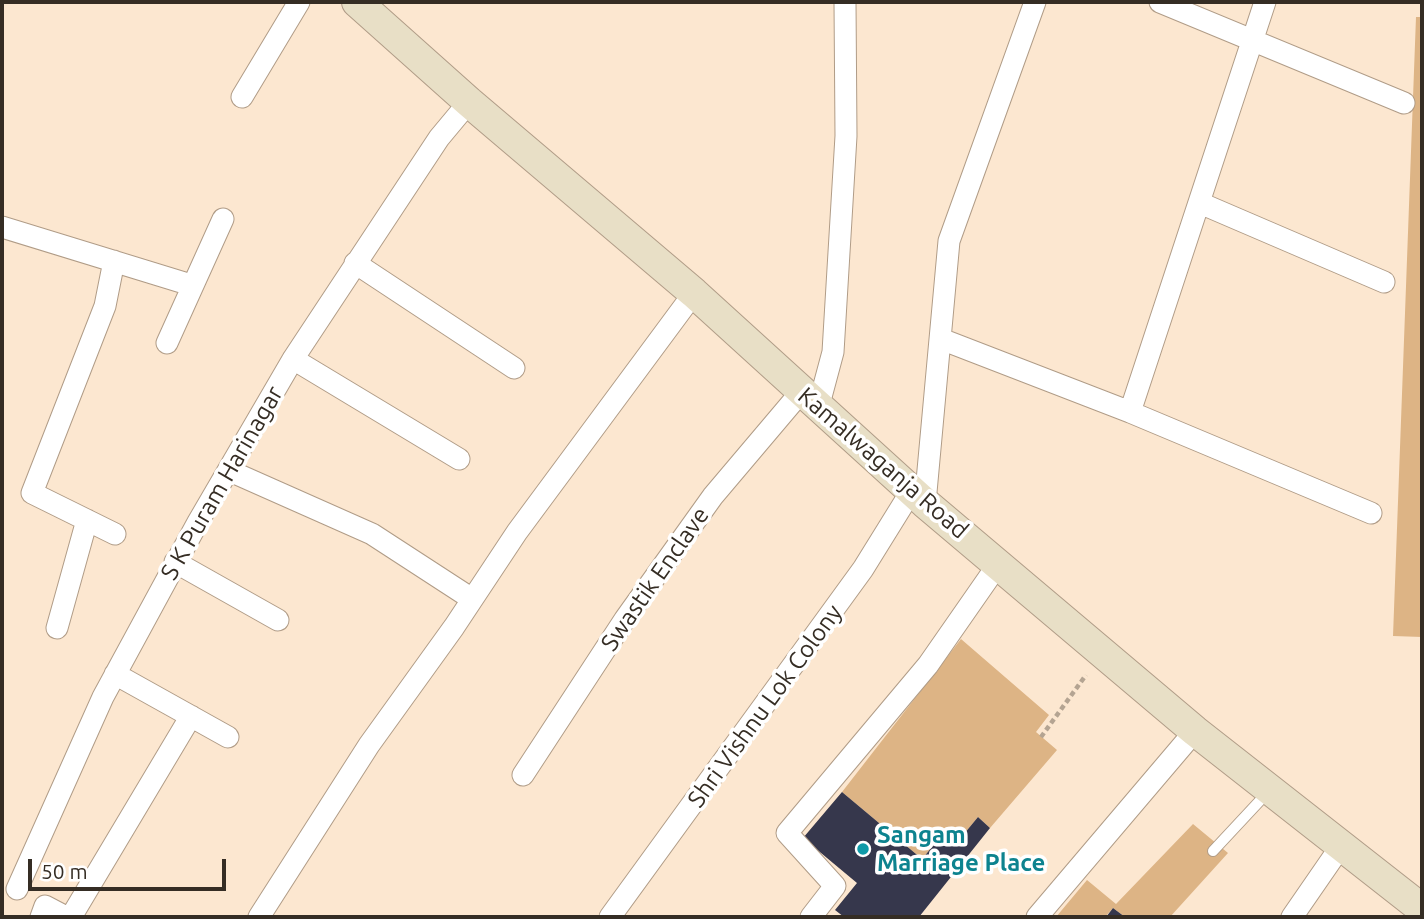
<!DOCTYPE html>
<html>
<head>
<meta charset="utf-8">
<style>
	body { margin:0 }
	#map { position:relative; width:1424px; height:919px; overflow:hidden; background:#fce7d0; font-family:Ubuntu,sans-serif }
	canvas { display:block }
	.frame { position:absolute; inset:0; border:4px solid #352d24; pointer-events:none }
	.scale { position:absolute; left:28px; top:859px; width:198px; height:32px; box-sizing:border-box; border:4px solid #352d24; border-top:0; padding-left:9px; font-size:21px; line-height:24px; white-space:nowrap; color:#352d24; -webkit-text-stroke:5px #fff; paint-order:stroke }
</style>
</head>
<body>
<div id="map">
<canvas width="1424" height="919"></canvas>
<div class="frame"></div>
<div class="scale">50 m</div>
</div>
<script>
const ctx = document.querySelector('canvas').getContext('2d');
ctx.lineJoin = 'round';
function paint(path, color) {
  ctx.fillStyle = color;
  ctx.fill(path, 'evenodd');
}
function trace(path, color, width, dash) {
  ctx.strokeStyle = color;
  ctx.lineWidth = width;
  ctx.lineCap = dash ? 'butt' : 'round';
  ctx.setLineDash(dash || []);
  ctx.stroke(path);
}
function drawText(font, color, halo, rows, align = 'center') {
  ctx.font = font + ' Ubuntu,sans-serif';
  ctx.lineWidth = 7;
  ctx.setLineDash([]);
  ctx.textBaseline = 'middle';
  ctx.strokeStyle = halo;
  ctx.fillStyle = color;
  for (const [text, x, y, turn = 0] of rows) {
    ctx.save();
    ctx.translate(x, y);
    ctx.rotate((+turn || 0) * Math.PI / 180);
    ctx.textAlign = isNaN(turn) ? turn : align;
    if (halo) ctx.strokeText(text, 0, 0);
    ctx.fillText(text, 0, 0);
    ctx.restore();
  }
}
const green = new Path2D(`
	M1416,17h6v620l-29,-1z
	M961,639l88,76 -13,17 21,18 -67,78 -12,-11 -19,23 -12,-11 -25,30 -80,-67z
	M1193,824l35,29 -58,64h-45l-12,-9 -8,9h-49l31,-37 29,24z`);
const building = new Path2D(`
	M842,792l80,67 25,-30 12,11 19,-23 12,11 -71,89h-75l-9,-7 22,-27 -54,-45z
	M1113,908l12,9h-19z`);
const path = new Path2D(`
	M1041,737l45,-62`);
const lane = new Path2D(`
	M1213,851l55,-59`);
const street = new Path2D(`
	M1160,2l244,101
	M242,97l57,-95
	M1200,203l184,79
	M2,227l189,58
	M114,261l-9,45 -73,187 83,41
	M355,263l159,105
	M941,339l189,73 241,101
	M167,343l56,-124
	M293,359l166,100
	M818,408l15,-56 13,-216 -1,-134
	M1130,412l135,-410
	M230,471l142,63 100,65
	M925,503l24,-262 86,-239
	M175,562l103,58
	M57,628l30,-108
	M115,674l113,63
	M523,775l102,-156 88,-123 88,-104
	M17,889l86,-192 95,-175 95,-163 146,-221 30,-36
	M41,917l4,-11 21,11
	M71,917l120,-201
	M259,917l110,-172 85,-118 63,-95 177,-239
	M610,917l253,-348 49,-79
	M811,917l24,-31 -48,-53 141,-168 71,-102
	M1037,917l158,-186
	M1292,917l49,-71`);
const secondary = new Path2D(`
	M357,2l112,100 225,191 231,210 270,228 227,178`);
const markers = [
	[863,849,7,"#0f9aa8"]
];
const streetNames = [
	["Kamalwaganja Road",883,463,41],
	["S K Puram Harinagar",222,483,-60],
	["Swastik Enclave",655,579,-55],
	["Shri Vishnu Lok Colony",765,706,-54]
];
const cultureNames = [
	["Sangam",877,835],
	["Marriage Place",877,863]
];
paint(green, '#ddb485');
paint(building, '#36374c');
trace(lane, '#b09c87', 12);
trace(street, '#b09c87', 23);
trace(secondary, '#b09c87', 32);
trace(path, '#b4a492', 4.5, [5, 3.5]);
trace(lane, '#fff', 10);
trace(street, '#fff', 21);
trace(secondary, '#e8dfc6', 30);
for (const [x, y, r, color] of markers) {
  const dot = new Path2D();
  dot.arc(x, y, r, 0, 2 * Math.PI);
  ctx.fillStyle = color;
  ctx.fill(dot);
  trace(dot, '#fff', 2.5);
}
drawText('24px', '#352d24', '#fff', streetNames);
drawText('bold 24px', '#0d838f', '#fff', cultureNames, 'left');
</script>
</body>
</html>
